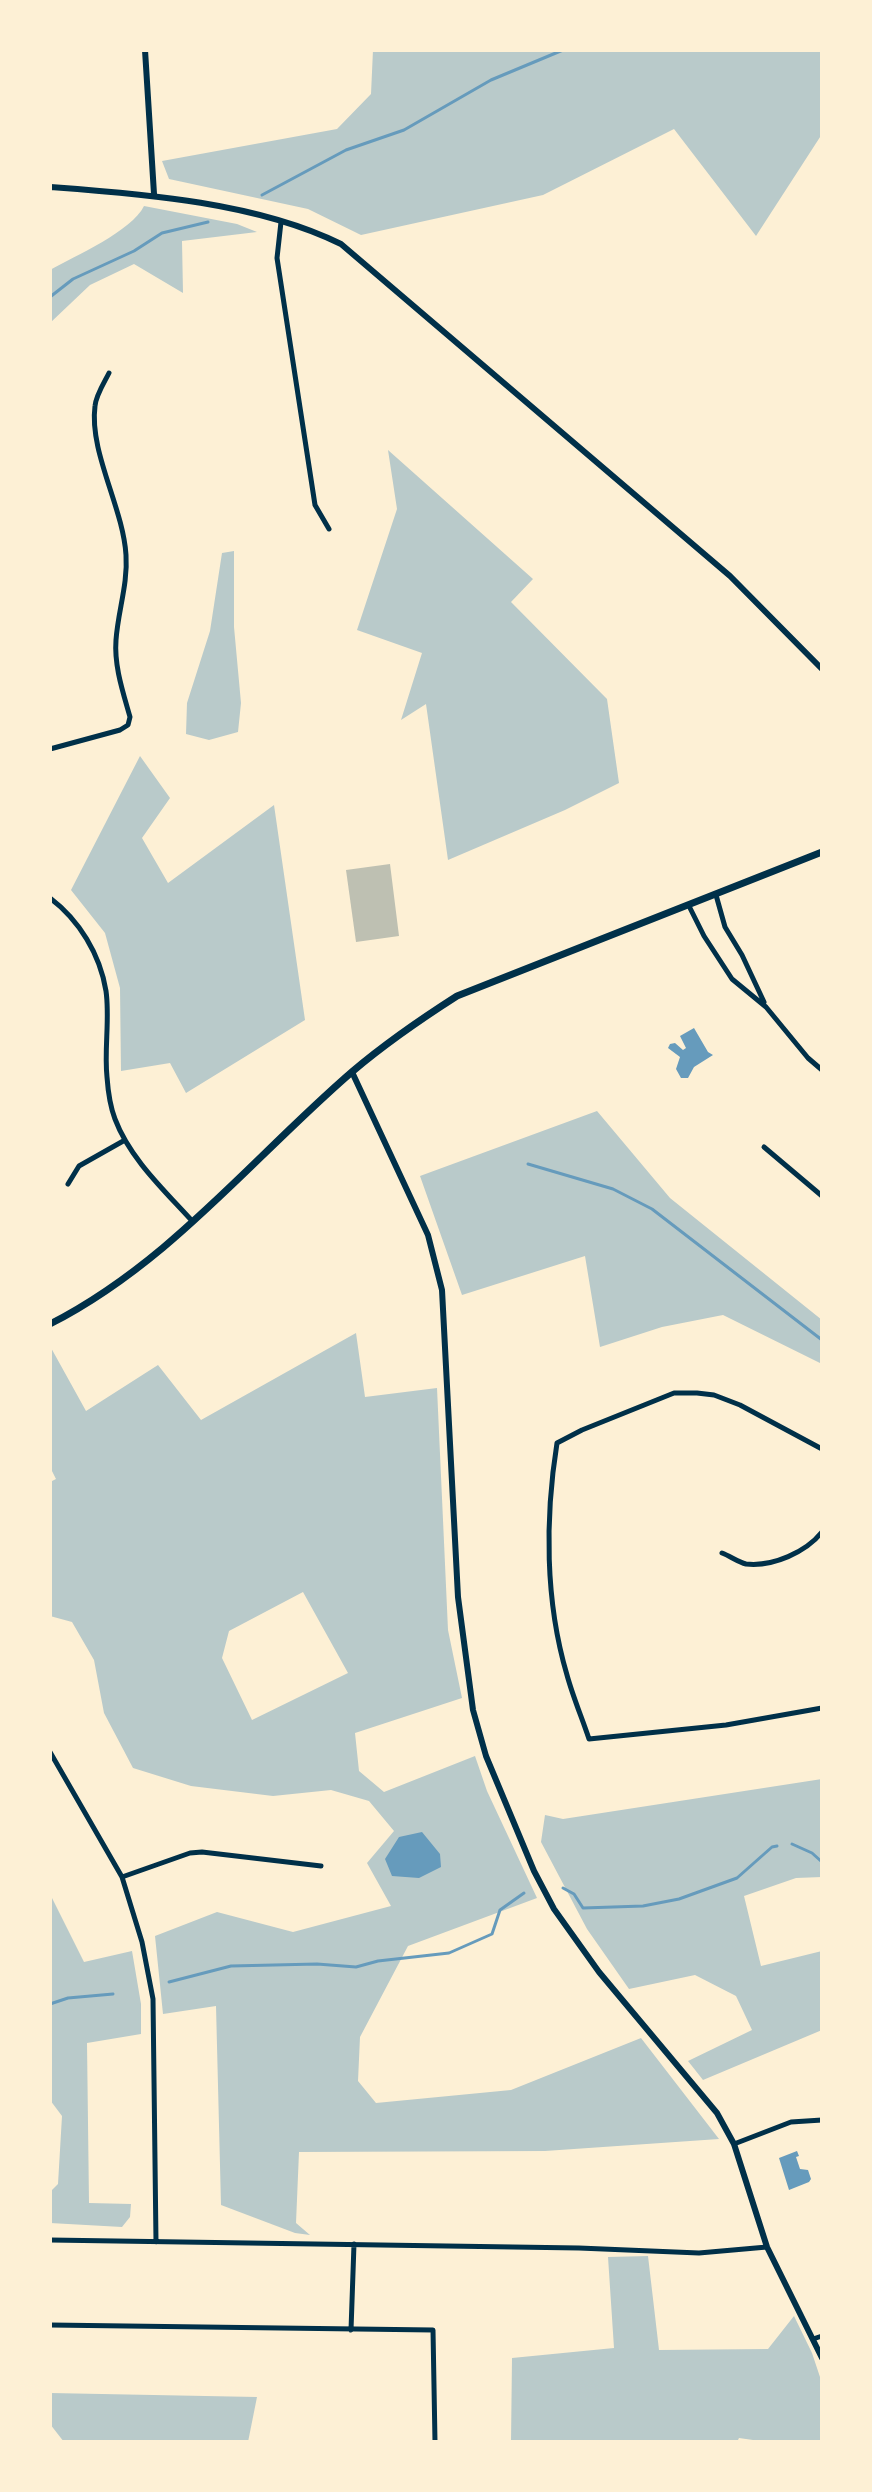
<!DOCTYPE html>
<html>
<head>
<meta charset="utf-8">
<style>
	body { margin:0 }
	#map { position:relative; width:872px; height:2492px; overflow:hidden; background:#fdf0d5; font-family:"Titillium Web",sans-serif }
	canvas { display:block }
	.frame { position:absolute; inset:0; border:52px solid #fdf0d5; pointer-events:none }
</style>
</head>
<body>
<div id="map">
<canvas width="872" height="2492"></canvas>
<div class="frame"></div>
</div>
<script>
const ctx = document.querySelector('canvas').getContext('2d');
ctx.lineJoin = 'round';
function paint(path, color) {
  ctx.fillStyle = color;
  ctx.fill(path, 'evenodd');
}
function trace(path, color, width, dash) {
  ctx.strokeStyle = color;
  ctx.lineWidth = width;
  ctx.lineCap = dash ? 'butt' : 'round';
  ctx.setLineDash(dash || []);
  ctx.stroke(path);
}
const green = new Path2D(`
	M373,50h449v84l-66,102 -82,-107 -131,66 -182,40 -53,-26 -139,-30 -7,-18 175,-32 34,-35z
	M144,206l93,18 20,8 -75,9 1,52 -49,-29 -44,21 -40,38v-53c25,-14 82,-39 94,-64z
	M388,450l145,129 -22,23 96,97 12,84 -54,27 -117,50 -22,-156 -25,16 21,-67 -65,-23 40,-121z
	M234,551v76l7,76 -3,29 -29,8 -23,-6 1,-31 23,-72 12,-78z
	M140,756l30,42 -28,40 26,45 106,-78 31,215 -119,73 -16,-30 -49,8 -1,-83 -15,-55 -34,-43z
	M597,1111l73,87 152,122v44l-99,-49 -61,12 -62,20 -15,-91 -123,39 -42,-119z
	M356,1333l9,64 72,-9 11,242 14,68 -107,35 4,38 25,21 91,-36 12,35 50,107 -129,48 -48,91 -2,44 18,22 135,-13 130,-52 78,101 -174,12 -246,1 -3,71 14,12 -15,-2 -74,-28 -5,-199 -53,8 -8,-78 62,-24 76,20 98,-26 -24,-43 27,-32 -25,-30 -38,-11 -58,6 -82,-10 -58,-18 -29,-55 -10,-53 -22,-38 -22,-6v-134l6,-3 -6,-12v-121l36,65 72,-46 43,55zM303,1592l45,81 -96,47 -30,-62 7,-27z
	M822,1779v98l-26,1 -52,18 17,70 61,-15v79l-119,50 -15,-19 64,-31 -16,-34 -41,-21 -66,14 -42,-60 -46,-87 4,-27 18,4z
	M50,1894l34,68 48,-11 9,53v30l-54,9 2,160 42,1 -1,13 -8,10 -72,-4v-31l8,-8 4,-68 -12,-16z
	M648,2256l11,94 109,-1 26,-33 18,37 10,30v59h-55l-28,-4 -2,4h-226l1,-84 102,-10 -6,-91z
	M50,2393l207,4 -9,45h-184l-14,-18z`);
const water = new Path2D(`
	M694,1028l14,24 5,3 -19,12 -6,11h-7l-5,-9 4,-12 -12,-9 2,-4 5,-1 8,7 3,-2 -6,-12z
	M422,1832l18,22 1,13 -22,11 -27,-2 -7,-17 14,-22z
	M797,2151l2,5 -3,1 4,12 8,1 3,9 -2,3 -20,8 -10,-32z`);
const stream = new Path2D(`
	M262,195l84,-45 58,-20 87,-50 72,-30
	M50,297l23,-18 61,-28 28,-18 46,-11
	M528,1164l85,25 39,20 170,131
	M792,1844l20,9 10,9
	M563,1888l11,6 9,14 60,-2 36,-7 58,-21 35,-31 5,-1
	M169,1982l62,-16 86,-2 39,3 22,-6 71,-8 43,-19 8,-24 24,-17
	M50,2004l18,-6 45,-4`);
const building = new Path2D(`
	M390,864l9,72 -43,6 -10,-72z`);
const minor = new Path2D(`
	M281,222l-4,36 38,247 14,24
	M50,749l70,-19 8,-5 2,-8c-7,-25 -16,-51 -14,-77 2,-29 12,-56 10,-85 -3,-48 -37,-103 -31,-149 1,-11 9,-23 14,-33
	M716,895l9,32 17,28 22,47
	M50,898c29,22 50,56 56,93 4,28 -2,58 1,86 1,14 3,29 8,42 15,40 50,72 78,103
	M689,906l15,30 28,43 34,28 42,51 14,12
	M764,1147l58,49
	M68,1184l11,-18 46,-26
	M822,1449l-82,-44 -26,-10 -17,-2h-23l-92,37 -25,13c-12,75 -12,158 10,232 6,22 15,43 22,64l137,-14 96,-17
	M722,1553c8,3 16,9 24,11 27,3 60,-12 76,-32
	M50,1752l72,125 20,65 11,57 3,243
	M122,1877l68,-24 12,-1 119,14
	M734,2144l57,-22 31,-2
	M50,2240l529,8 120,5 68,-6
	M50,2325l383,5 2,112
	M351,2330l3,-86
	M813,2339l9,-3`);
const tertiary = new Path2D(`
	M145,50l9,144
	M50,187c93,7 206,15 291,57l389,332 92,93
	M352,1072l76,163 14,55 16,307 15,113 13,46 48,115 20,38 45,63 118,141 17,31 33,103 55,111`);
const secondary = new Path2D(`
	M50,1324c120,-61 203,-167 303,-253 33,-28 68,-52 104,-75l365,-144`);
paint(green, '#b9caca');
paint(water, '#669bbc');
trace(stream, '#669bbc', 3);
paint(building, '#bec0b2');
trace(minor, '#003049', 5);
trace(tertiary, '#003049', 6);
trace(secondary, '#003049', 7);
</script>
</body>
</html>
